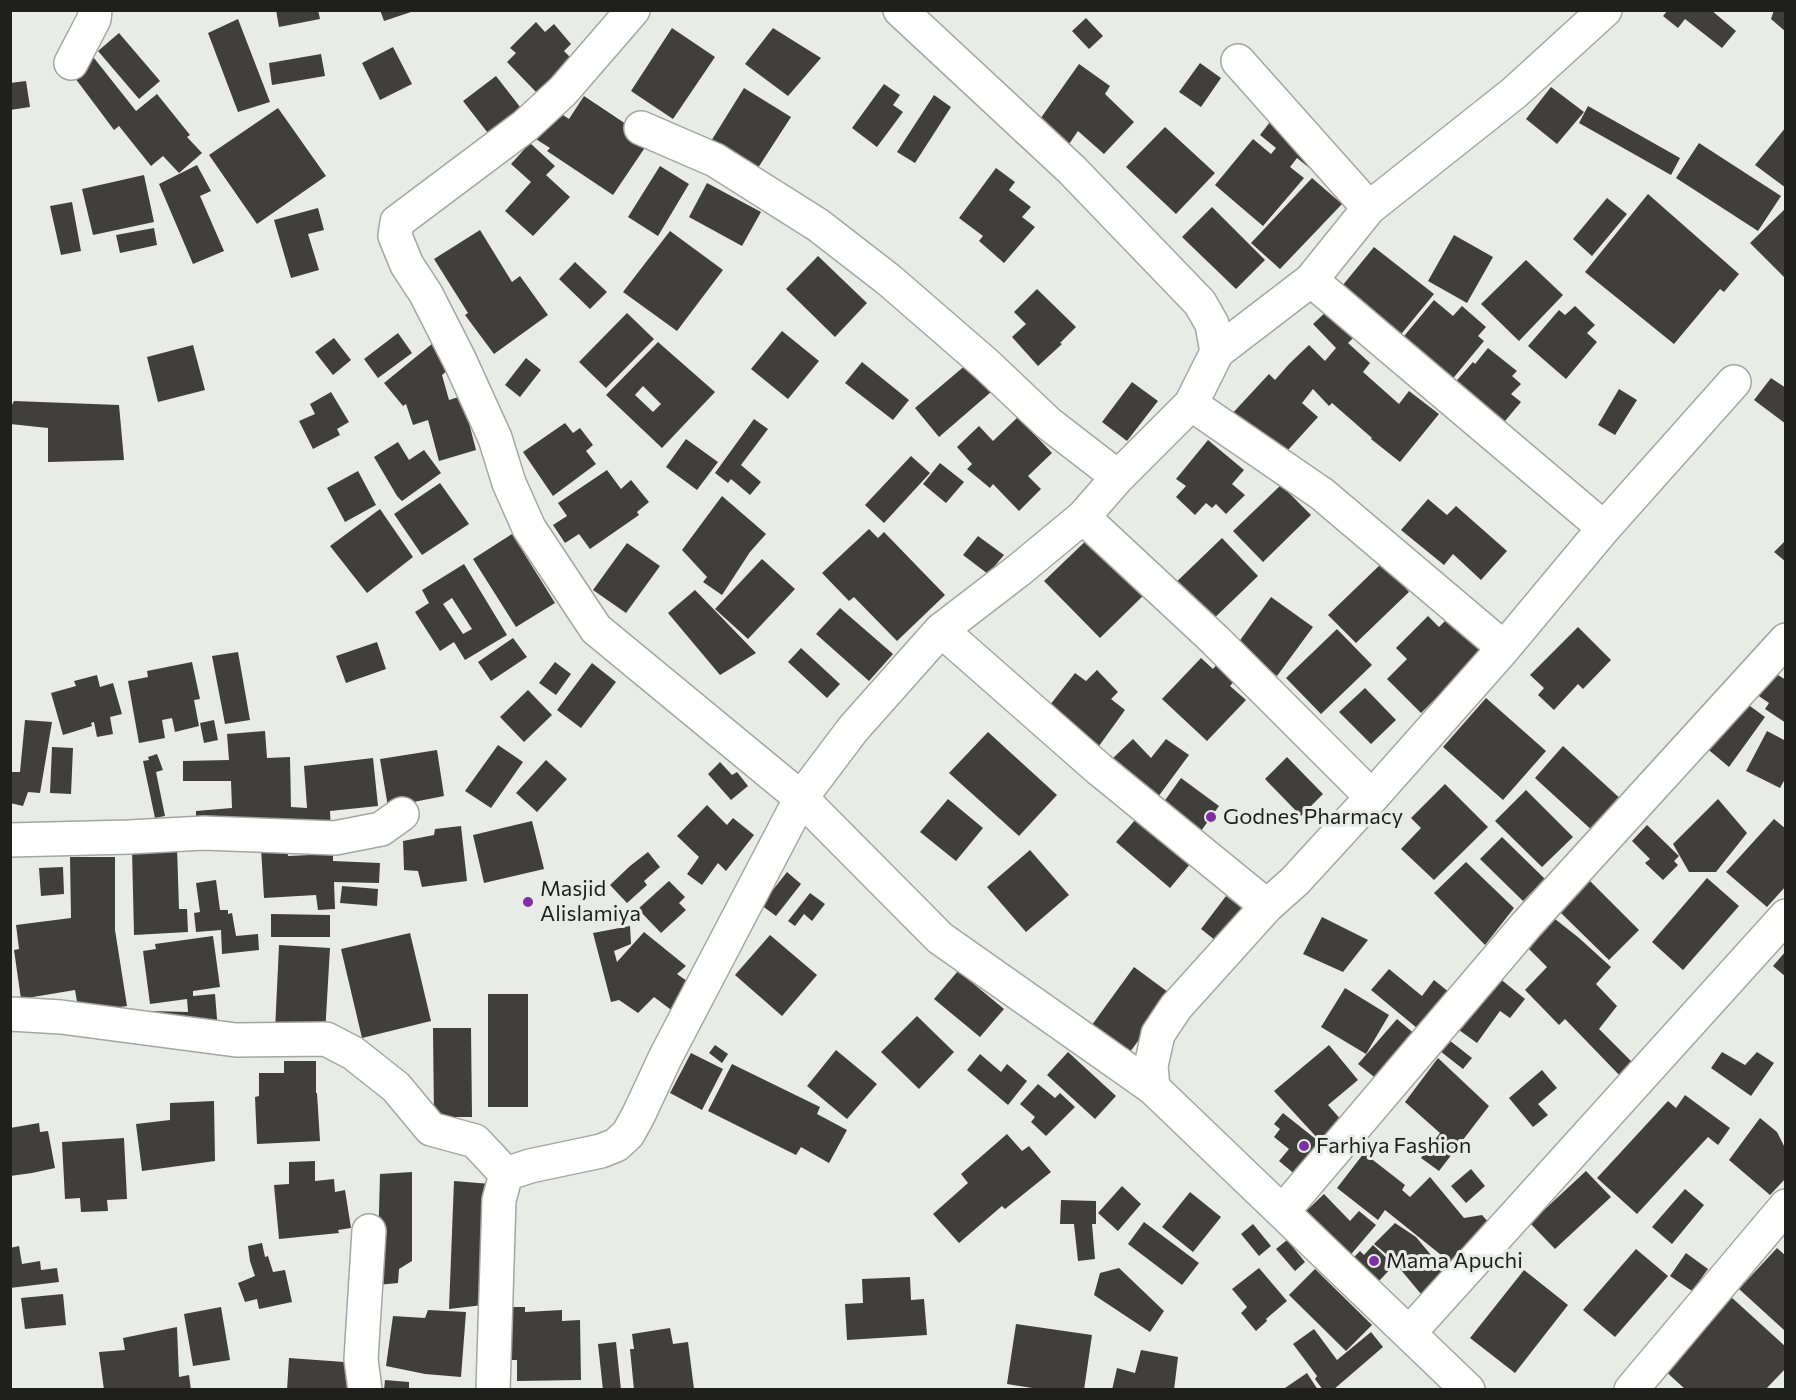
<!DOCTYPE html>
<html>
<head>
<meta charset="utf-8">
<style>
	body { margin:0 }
	#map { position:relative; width:1796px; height:1400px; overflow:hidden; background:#e9ebe6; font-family:Commissioner,sans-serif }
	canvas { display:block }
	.frame { position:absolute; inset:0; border:12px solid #1f201e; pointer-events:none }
</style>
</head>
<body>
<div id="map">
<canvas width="1796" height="1400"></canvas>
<div class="frame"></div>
</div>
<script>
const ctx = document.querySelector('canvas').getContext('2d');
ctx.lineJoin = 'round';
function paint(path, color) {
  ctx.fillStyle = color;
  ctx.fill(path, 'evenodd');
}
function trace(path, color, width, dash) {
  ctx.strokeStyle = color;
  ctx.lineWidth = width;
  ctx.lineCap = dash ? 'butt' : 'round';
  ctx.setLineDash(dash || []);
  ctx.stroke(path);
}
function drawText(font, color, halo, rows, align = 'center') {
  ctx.font = font + ' Commissioner,sans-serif';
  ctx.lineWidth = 6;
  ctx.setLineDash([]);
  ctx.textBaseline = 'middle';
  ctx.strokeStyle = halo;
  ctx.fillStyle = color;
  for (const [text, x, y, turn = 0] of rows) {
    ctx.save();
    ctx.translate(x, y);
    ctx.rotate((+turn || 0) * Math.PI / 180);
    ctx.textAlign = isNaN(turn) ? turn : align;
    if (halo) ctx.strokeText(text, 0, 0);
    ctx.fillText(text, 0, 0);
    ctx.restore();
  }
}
const building = new Path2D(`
	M276,10h42l2,9 -41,8z
	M380,10h34v1l-30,10z
	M1668,10h43l25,21 -14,17 -37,-29 -7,9 -15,-12z
	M1774,10h12v22l-15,-13z
	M1086,18l17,18 -14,13 -17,-18z
	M238,19l32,83 -32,10 -30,-79z
	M536,22l9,10 9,-8 17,20 -7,7 11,11 -38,31 -30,-31 9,-9 -6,-5z
	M672,28l43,29 -42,62 -42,-28z
	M773,28l48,30 -33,38 -43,-32z
	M119,33l41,48 -21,18 -41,-48z
	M393,47l19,37 -32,16 -18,-37z
	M321,54l4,22 -53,9 -3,-22z
	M94,58l42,53 21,-17 33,41 -3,2 15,16 -23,20 -16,-17 -12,10 -32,-40 -5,4 -42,-56z
	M1200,63l21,15 -20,29 -22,-15z
	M1079,64l31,22 -5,8 29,28 -30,32 -26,-23 -9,13 -31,-22z
	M496,76l28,36 -33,25 -28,-36z
	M26,81l4,26 -20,3v-27z
	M884,84l16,11 -7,10 10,7 -26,35 -25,-19z
	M1551,87l33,25 -27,32 -31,-25z
	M744,88l47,29 -37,57 -46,-28z
	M934,95l17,12 -36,56 -18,-11z
	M584,96l66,44 -37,55 -66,-44 3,-3 -19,-12 20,-29 18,12z
	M1588,106l92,52 -9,17 -92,-52z
	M278,108l48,68 -69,48 -48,-69z
	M1270,122l48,40 -6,8 -15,-12 -7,9 14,11 -41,48 -48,-41 38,-46 18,15 5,-6 -16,-13z
	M1165,127l50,46 -39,41 -50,-47z
	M1786,127v61l-31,-23z
	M530,143l25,23 -9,9 24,22 -37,39 -28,-25 26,-29 -20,-18z
	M1699,143l82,53 -23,35 -82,-53z
	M197,165l14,26 -11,5 24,55 -31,13 -34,-80z
	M660,166l29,18 -31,52 -30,-19z
	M996,168l19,14 -6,8 22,17 -9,10 13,10 -31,36 -25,-22 4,-5 -24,-18z
	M144,175l10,47 -61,13 -11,-46z
	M1312,178l30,26 -62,65 -29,-26z
	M707,183l54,29 -19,34 -53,-29z
	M1648,194l91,80 -15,18 -4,-3 -46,55 -89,-72z
	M1607,198l20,16 -35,42 -19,-17z
	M72,202l9,49 -20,4 -11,-49z
	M1212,207l53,53 -29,29 -54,-52z
	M318,208l6,22 -16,4 11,36 -28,8 -17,-58z
	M1786,208v71l-36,-36z
	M154,228l3,17 -37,8 -4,-18z
	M480,230l32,52 8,-6 28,39 -54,39 -29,-39 3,-2 -34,-54z
	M670,231l53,39 -46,61 -54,-39z
	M1454,235l39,22 -26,46 -39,-22z
	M1374,247l60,47 -36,44 -60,-47z
	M818,256l49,47 -32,34 -49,-48z
	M1526,260l37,35 -44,46 -38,-37z
	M575,262l32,30 -17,17 -31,-30z
	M1037,289l39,38 -16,16 2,1 -24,22 -26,-29 14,-13 -12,-12z
	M1434,300l19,16 9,-10 24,21 -8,9 6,5 -34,41 -50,-41z
	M1575,306l20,19 -8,8 10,9 -31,37 -38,-33 31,-36 6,5z
	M1328,310l26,27 -6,6 22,20 -7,9 36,32 10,-13 30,23 -39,48 -29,-23 1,-1 -40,-35 -3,3 -16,-17 -11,14 16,14 -40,44 -49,-44 40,-43 6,6 14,-16 20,-19 16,16 11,-13 -23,-24z
	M627,313l27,26 -48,49 -27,-26z
	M782,331l37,30 -31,38 -37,-30z
	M398,333l14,20 -34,25 -14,-19z
	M334,338l17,22 -18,15 -18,-23z
	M658,342l57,50 -53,56 -56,-53zM643,386l18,18 -8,8 -18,-17z
	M433,343l20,23 -11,9 7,25 13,-4 14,54 -37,11 -11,-41 -15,5 -7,-21 -3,2 -19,-23z
	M193,345l12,45 -47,12 -11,-45z
	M1488,348l29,23 -5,5 9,8 -10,10 10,8 -21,25 -49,-40 22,-25 2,2z
	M526,358l15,12 -21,27 -15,-12z
	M862,362l47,38 -16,20 -48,-37z
	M967,364l24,28 -52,45 -24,-29z
	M1771,378l15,10v36l-32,-24z
	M1132,382l26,19 -31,40 -25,-19z
	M1619,389l18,11 -22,35 -17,-10z
	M331,392l18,30 -12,7 3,6 -27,14 -14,-28 16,-7 -5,-10z
	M14,401l105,4 5,55 -76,2v-34l-38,-4v-15z
	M1018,417l34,36 -24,23 13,13 -22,22 -26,-27 -3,4 -23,-19 5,-5 -15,-17 22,-21 14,15z
	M754,419l14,10 -27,36 20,17 -11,13 -19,-16 -3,4 -13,-10z
	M565,423l8,10 7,-5 13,17 -7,6 10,13 -43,32 -30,-44z
	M686,439l32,23 -21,28 -31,-23z
	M1208,440l36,30 -12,14 13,11 -19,19 -10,-10 -4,4 -6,-5 -11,12 -19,-18 10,-11 -10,-7z
	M398,442l11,18 15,-10 17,23 -39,28 -5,-5 -23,-39z
	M911,456l19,17 -46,50 -19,-18z
	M940,463l24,19 -18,21 -23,-19z
	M607,470l14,19 10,-9 18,22 -12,10 2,3 -49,34 -11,-15 -14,9 -12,-18 14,-9 -9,-13z
	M358,471l18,34 -31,17 -18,-34z
	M440,483l29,41 -47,31 -28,-41z
	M1281,485l30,30 -48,47 -30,-31z
	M722,496l44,38 -16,18 -28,43 -19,-13 4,-5 -25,-27z
	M1428,499l19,16 9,-9 51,45 -26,29 -28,-26 -9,11 -43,-35z
	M380,509l33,48 -46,36 -37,-47z
	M869,529l9,9 6,-6 61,63 -48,46 -43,-44 -5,4 -27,-28z
	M1094,533l55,57 -49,48 -56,-57z
	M512,534l43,69 -39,24 -43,-68z
	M978,536l26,19 -16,19 -25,-19z
	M1222,538l36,38 -53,51 -37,-37z
	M1786,540v22l-12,-10z
	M627,543l33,23 -34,47 -33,-23z
	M762,559l33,30 -47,50 -33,-30z
	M1382,563l27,29 -53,51 -28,-28z
	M464,564l43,71 -42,25 -11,-18 -14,9 -25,-39 14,-9 -7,-13zM452,598l20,31 -9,5 -20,-30z
	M695,590l61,63 -36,22 -52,-62z
	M1271,597l42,30 -36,49 -41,-30z
	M840,608l53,46 -24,27 -53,-47z
	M1451,615l35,34 -65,64 -34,-34 20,-20 -11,-11 32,-32 11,11z
	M1578,627l33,33 -28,29 -5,-5 -24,26 -16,-15 6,-7 -14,-13z
	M1337,629l35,36 -51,49 -35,-36z
	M513,638l14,19 -36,24 -13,-19z
	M377,642l9,27 -40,14 -10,-27z
	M801,648l39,36 -13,14 -39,-36z
	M238,652l12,68 -25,4 -13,-68z
	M1224,656l19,16 -13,14 16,14 -39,41 -45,-42 39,-41 12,11z
	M192,662l8,37 -6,1 5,26 -24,6 -3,-14 -10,2 3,18 -26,5 -11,-62 20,-4 -1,-6z
	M555,662l16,12 -15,21 -17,-12z
	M592,663l24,19 -35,46 -24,-18z
	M1765,667l21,13v43l-21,-14 4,-6 -19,-13z
	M1097,670l21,22 -7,7 14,11 -34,47 -48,-43 32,-41 11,8z
	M97,675l3,12 13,-4 9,31 -12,3 3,17 -16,3 -3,-15 -3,1 1,3 -29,9 -12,-42 25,-7 -2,-5z
	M1365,688l31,32 -25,24 -32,-32z
	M528,690l24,25 -28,27 -24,-25z
	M1486,698l60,53 -43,49 -60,-53z
	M1739,698l26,19 -36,50 -25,-21z
	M25,720l27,2 -12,71 -12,-1 -5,14 -13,-3v-31h10z
	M214,720l4,20 -14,3 -4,-20z
	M265,731l2,27 23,-1 1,50 16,1 -3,-42 69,-8 5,48 -48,5 1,22 -135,-5v-17l36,-3 -1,-27h-48v-20l46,-1 -2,-26z
	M1767,731l19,10v36l-6,11 -34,-17z
	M988,732l69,63 -38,41 -70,-63z
	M1133,739l18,19 15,-19 23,16 -34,46 -43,-42z
	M498,745l25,17 -32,46 -26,-17z
	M1563,746l61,56 -29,31 -60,-55z
	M52,747l21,1 -2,46 -21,-1z
	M437,750l7,46 -56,11 -8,-48z
	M157,754l6,16 -7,2 9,44 -10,2 -12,-57 6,-1 -1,-3z
	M1287,757l36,37 -22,22 -36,-37z
	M546,760l21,19 -30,33 -21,-19z
	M720,762l12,13 5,-3 11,14 -17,14 -23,-26z
	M1181,778l38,28 -23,32 -38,-28z
	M1445,784l43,43 -54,53 -33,-31 20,-21 -10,-10z
	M1526,790l47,47 -31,30 -47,-46z
	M948,799l35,29 -27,33 -36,-29z
	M1718,799l29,34 -31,39h-27l-16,-28z
	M707,805l20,20 6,-7 21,17 -28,36 -8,-8 -16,22 -15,-11 12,-17 -22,-21z
	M1142,812l54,45 -26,31 -54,-46z
	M1774,819l12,10v57l-19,21 -41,-35z
	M532,821l12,48 -60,14 -11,-48z
	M1647,825l32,31 -5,5 4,4 -15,15 -18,-17 5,-4 -18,-18z
	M461,826l6,55 -45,6 -4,-16 -14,-1 -1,-29 31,-6 1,-6z
	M1502,837l43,42 -22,22 -43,-42z
	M287,846l1,10 45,-2v7l47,2 -1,20 -45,-1 1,27 -17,1 -2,-15 -52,3 -3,-50z
	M177,847l2,62h8l1,23 -54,3 -2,-86z
	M1030,850l39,45 -43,37 -39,-45z
	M648,852l12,15 -16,14 3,4 -20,18 -17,-18 20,-19z
	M70,857h45v73l12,76 -48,7 -4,-23 -54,9 -7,-49 5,-1 -3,-24 55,-7z
	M1466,862l48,46 -29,37 -51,-52z
	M63,867l1,27 -23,2 -2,-28z
	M787,872l14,12 -25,32 -15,-11z
	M1707,878l32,28 -56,64 -31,-28z
	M216,880l4,30h8v4l4,-1 4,23 22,-2 1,16 -37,4 -1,-24 -25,2 -2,-19 6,-1 -4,-29z
	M669,881l16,16 -6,6 7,7 -25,23 -23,-24z
	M1590,881l49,49 -30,30 -49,-48z
	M342,886l36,3 -1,17 -37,-3z
	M810,893l15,11 -13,17 -8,-7 -9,12 -7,-5z
	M1226,896l25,19 -26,33 -24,-19z
	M271,914l59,1v22h-59z
	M1550,915l29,23 32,29 -15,17 21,22 -18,23 39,39 -13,13 -60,-62 -6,6 -34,-35 22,-23 -22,-22z
	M1322,917l46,23 -25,32 -40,-18z
	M630,926l1,18 -17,7 3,11 27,-30 42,34 -9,8 17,12 -20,26 -20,-15 -16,16 -19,-13 -8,2 -18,-69z
	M410,933l21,88 -69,17 -21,-89z
	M770,935l47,40 -35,41 -47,-41z
	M213,936l7,51 -27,4v5l22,-2 3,37 -70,-4 1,-16 39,1 -1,-13 -37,5 -7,-53 13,-2 -1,-5z
	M279,945l51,3 -5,86 -50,-3z
	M1786,951v26l-13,-11z
	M1134,967l38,28 -45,61 -38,-27z
	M1389,969l33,27 12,-16 21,17 -32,36 -52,-43z
	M958,971l46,38 -24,28 -46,-38z
	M1493,973l32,26 -15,19 -10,-7 -23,32 -18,-13 24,-33z
	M1345,988l44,27 -23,39 -45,-27z
	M488,994h40v113h-40z
	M917,1016l37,36 -35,37 -38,-37z
	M1397,1019l20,17 -39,44 -20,-16z
	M433,1028h38l1,89h-38z
	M1449,1040l23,18 -9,11 -23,-18z
	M715,1045l13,9 -6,9 -13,-10z
	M1329,1045l29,35 -30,25 16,18 -23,19 -47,-51z
	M836,1050l41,34 -30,35 -40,-33z
	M1068,1052l48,44 -21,23 -48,-44z
	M1722,1052l23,13 12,-13 17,11 -23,33 -40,-28z
	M691,1053l32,16 -21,41 -32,-17z
	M980,1054l21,18 6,-8 20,17 -19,24 -41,-35z
	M1438,1058l51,48 -50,65 -18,-13 19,-25 -35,-31z
	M284,1061h32v32h1l3,48 -63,3 -2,-47 4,-1v-23h25z
	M732,1064l88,43 -3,7 30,16 -18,33 -28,-16 -5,8 -88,-44z
	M1542,1070l15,18 -19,16 10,11 -15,12 -24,-29z
	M1038,1084l17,14 5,-5 15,14 -29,29 -15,-14 4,-5 -15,-13z
	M1685,1095l45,33 -12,17 -10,-8 -71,77 -40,-36 71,-77 8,7z
	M214,1101l1,60 -73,10 -6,-47 34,-4v-17z
	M1283,1113l39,31 -25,32 -18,-15 10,-12 -15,-12 6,-8 -6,-5z
	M1760,1118l17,14 9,18v28l-16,17 -41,-35z
	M39,1123l1,9 8,-1 7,37 -23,5 -22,3v-48z
	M1007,1134l15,17 7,-5 22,26 -46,37 -3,-3 -43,37 -26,-29 35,-31 -7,-9z
	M124,1138l3,61 -20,1 1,11 -27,1 -1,-14 -15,1 -3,-57z
	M1364,1153l41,32 -3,5 8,7 20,-20 34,41 18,-3 16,18 -37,38 -76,-61 -7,10 -41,-32z
	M315,1161v20l19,-2 1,13 10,-2 6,38 -13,2 1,3 -60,6 -5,-54 15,-1v-22z
	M1471,1169l14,17 -19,17 -15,-17z
	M1586,1171l25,26 -56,52 -25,-26z
	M412,1172v89l-13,8 -1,14 -21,2 3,-111z
	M454,1181l37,3 -8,121 -34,4z
	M1122,1186l19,18 -23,27 -20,-18z
	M1685,1189l19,16 -32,39 -20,-17z
	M1190,1192l31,25 -28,35 -31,-25z
	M1324,1194l26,27 9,-10 17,14 -29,34 -45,-44z
	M1061,1200l35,1v23h-4l3,35 -17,2 -4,-37h-14z
	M1144,1222l55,41 -17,22 -54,-41z
	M1395,1223l21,14 35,42 -25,21 -35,-42 -17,-14z
	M1253,1224l18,22 -12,10 -18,-22z
	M1287,1240l18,22 -10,9 -19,-22z
	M262,1243l3,14 3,-1 5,16 12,-2 7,32 -33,7 -2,-10 -12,3 -7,-19 17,-7 -5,-15 -2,-15z
	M1373,1245l21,20 -15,16 -25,-24 6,-6 4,4z
	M19,1246l3,18 18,-3 1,9 16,-2 2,14 -49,6v-40z
	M1777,1248l9,8v73l-2,1 -45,-41z
	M1636,1249l32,27 -53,61 -32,-27z
	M1686,1253l22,16 -16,22 -22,-15z
	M1119,1268l45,43 -14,21 -56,-37 6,-22z
	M1259,1268l28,33 -21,18 1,2 -11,10 -15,-18 6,-6 -15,-18z
	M1315,1269l57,56 -26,26 -57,-56z
	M1524,1270l44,35 -53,68 -45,-35z
	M910,1277l1,23 13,-1 3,36 -80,5 -2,-36 18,-1 -1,-24z
	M63,1294l3,31 -41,4 -4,-31z
	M1730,1296l56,51v21l-21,22h-79l-24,-22z
	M221,1307l9,53 -37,6 -9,-52z
	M502,1307h23v5l37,-2v11l18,-1 1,60 -64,1v-21h-14z
	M428,1310l38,2 -5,65 -36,-3 -39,-8 7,-50 32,2z
	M1016,1324l76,11 -8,55h-39l-38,-6z
	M177,1327l2,50 10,-2 2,15h-87l-5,-38 26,-2 -2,-12z
	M670,1328l3,16 15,-2 6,47 -60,1 -4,-41h4l-2,-15z
	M1314,1329l23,31 34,-28 12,15 -50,43h-10l-8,-11 2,-3 -24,-32z
	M616,1342l5,48h-18l-5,-46z
	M1141,1350l37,7 -4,33h-62l5,-22 18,5z
	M289,1358l69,5 -2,27h-69z
	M1307,1373l11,17h-36z
	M385,1380l24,2v8h-25z`);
const minor = new Path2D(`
	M633,10l-70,81 -38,35 -128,96 -2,14 12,29 19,29 34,67 35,77 14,45 20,45 67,101 205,169 139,140 213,150 315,302
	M1238,61l131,147
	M71,63l23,-44 1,-9
	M641,128l74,32 103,65 71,55 98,85 61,58 70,54
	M1311,280l293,248
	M1217,352l94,-72 58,-72 145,-115 91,-83
	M1191,404l131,90 182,154
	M1083,517l132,123 157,157
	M941,630l158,139 168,137
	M10,840l119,-3 75,-4 131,5 46,-9 21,-15
	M10,1014l51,3 175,23 90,-1 27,14 43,34 35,42 44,12 31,33
	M1153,1088l-2,-22 7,-32 18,-27 91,-101 28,-25 77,-84 132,-149 100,-120 130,-146
	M1283,1211l244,-287 259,-284
	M1410,1332l376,-416
	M365,1390l-4,-31 8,-128
	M493,1390l6,-190 7,-26 24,-8 71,-15 15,-6 12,-11 10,-18 28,-60 135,-258 52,-69 88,-99 78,-60 64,-53 35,-40 73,-73 26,-52 -5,-28 -12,-21 -128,-133 -172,-160
	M1631,1390l155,-184`);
const markers = [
	[1211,817,6,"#7c30a2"],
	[528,902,6,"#7c30a2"],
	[1304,1146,6,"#7c30a2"],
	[1374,1261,6,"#7c30a2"]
];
const poiNames = [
	["Godnes Pharmacy",1223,817],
	["Masjid",540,889],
	["Alislamiya",540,914],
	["Farhiya Fashion",1316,1146],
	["Mama Apuchi",1386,1261]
];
paint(building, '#413f3b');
trace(minor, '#a4a6a1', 36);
trace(minor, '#fff', 33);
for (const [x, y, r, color] of markers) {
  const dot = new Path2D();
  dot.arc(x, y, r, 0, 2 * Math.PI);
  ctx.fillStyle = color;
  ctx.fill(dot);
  trace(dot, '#e9ebe6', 2);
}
drawText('22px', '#1f201e', '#e9ebe6', poiNames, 'left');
</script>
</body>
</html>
